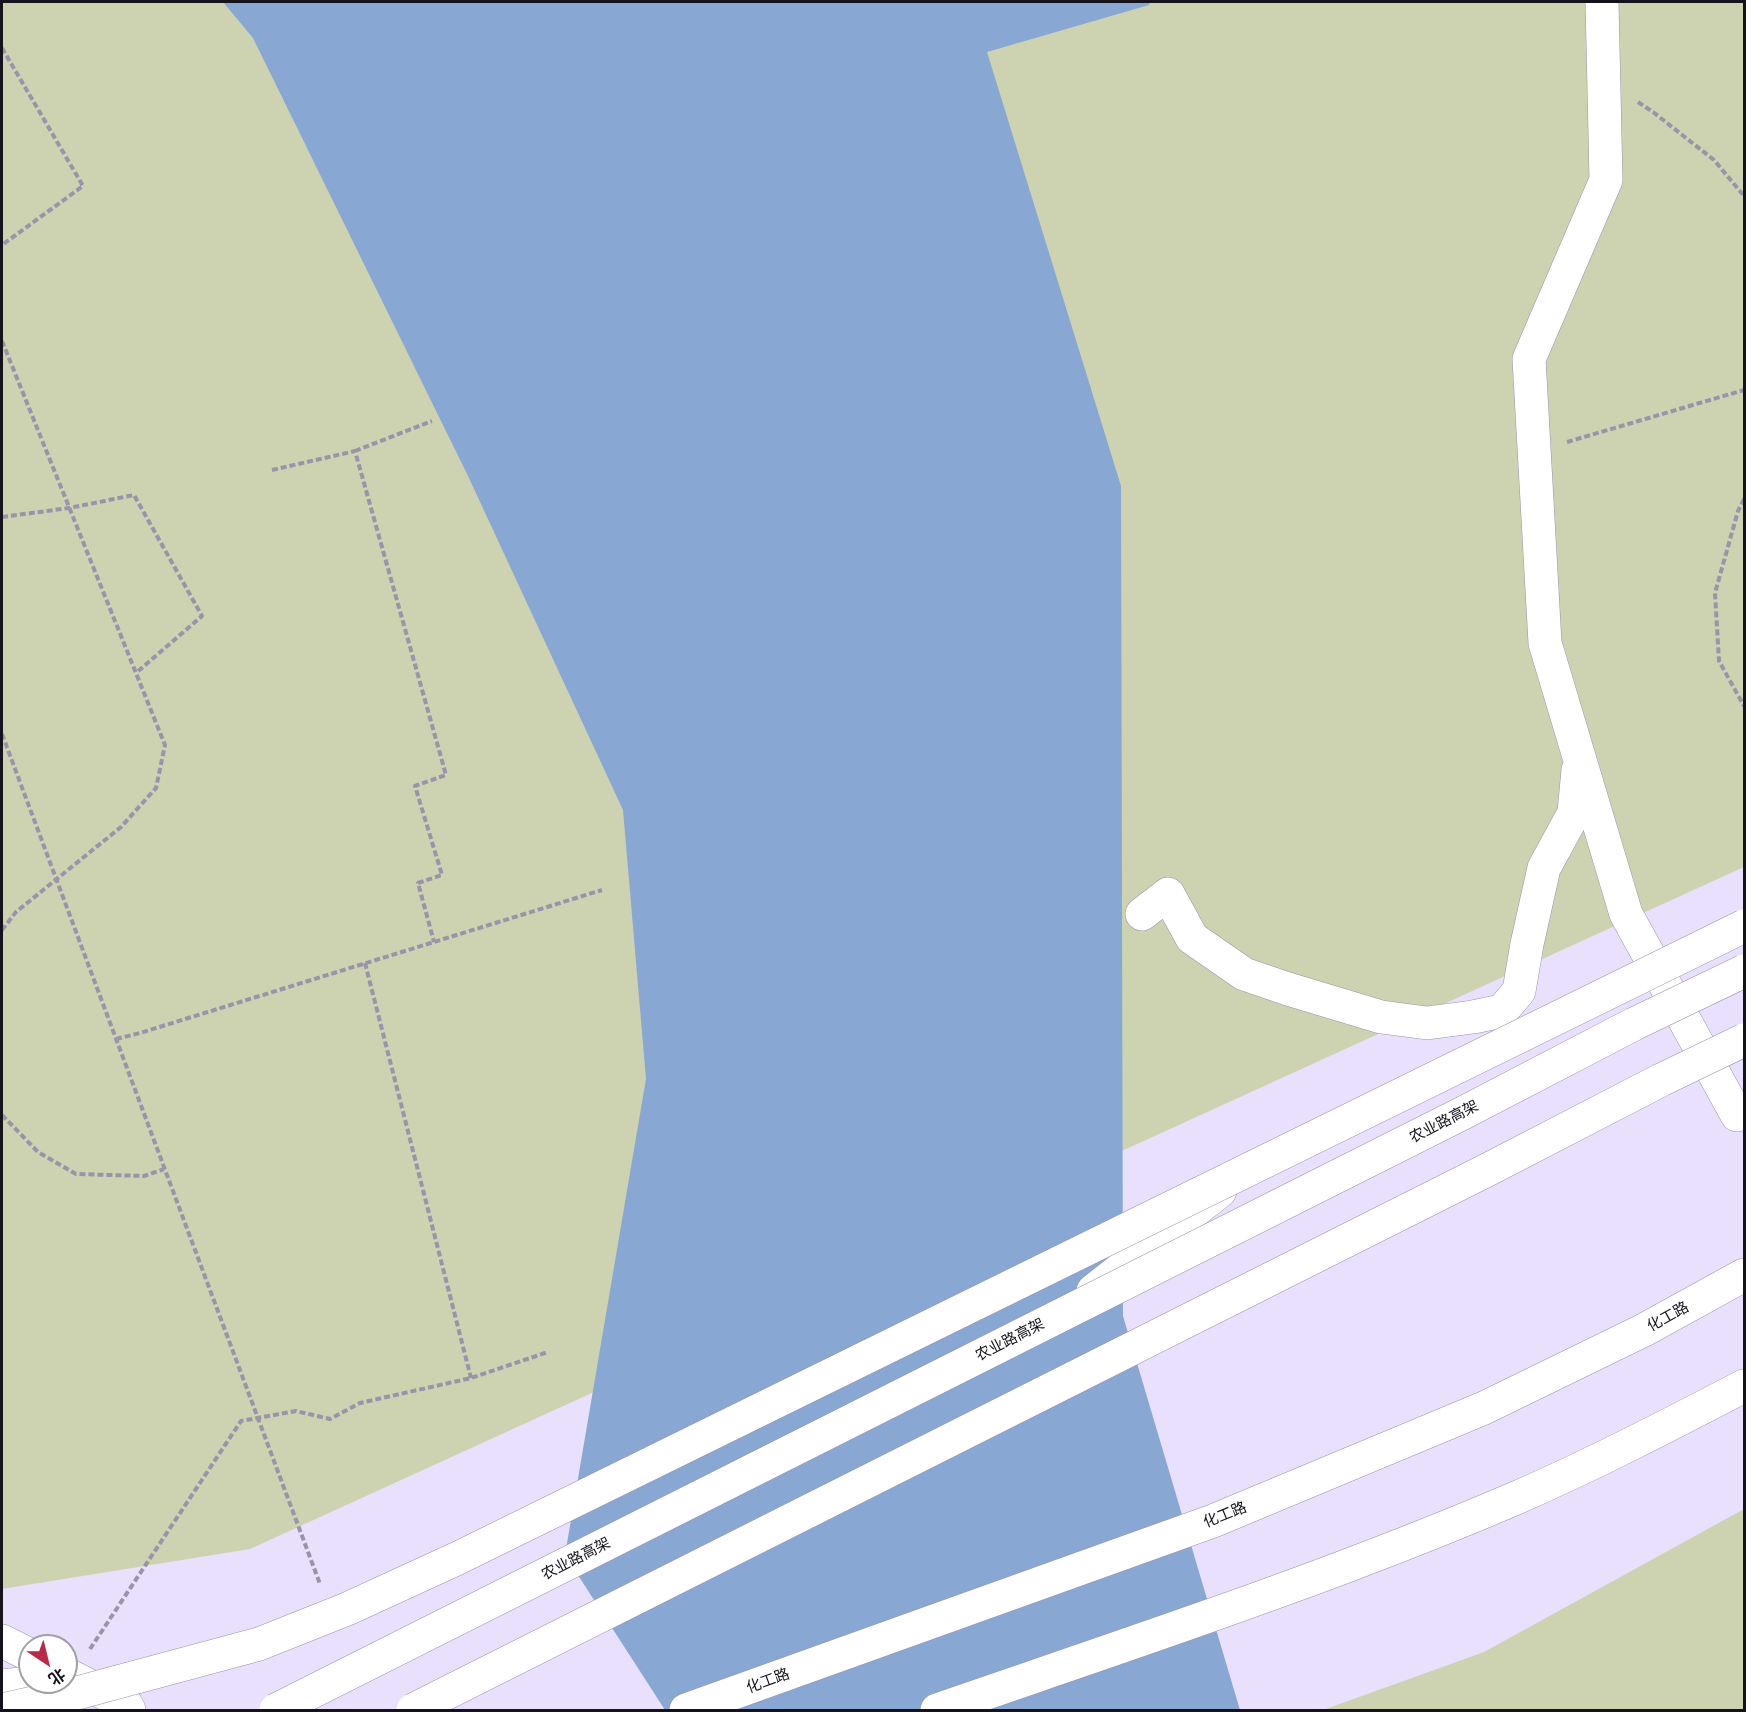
<!DOCTYPE html>
<html>
<head>
<meta charset="utf-8">
<style>
	body { margin:0 }
	#map { position:relative; width:1746px; height:1712px; overflow:hidden; background:#e9e0fd; font-family:Inter,"Noto Sans SC",sans-serif }
	canvas { display:block }
	.frame { position:absolute; inset:0; border:3px solid #15121c; pointer-events:none }
	.north { position:absolute; left:18px; top:1634px; width:60px; height:60px; box-sizing:border-box; background:#fff; border:2px solid #a1a0a4; border-radius:50%; rotate:145deg; font-size:16px; font-weight:700; line-height:24px; text-align:center; color:#15121c }
	.north::after { content:''; display:block; margin:auto; width:21px; height:27px; background:#ba2946; clip-path:polygon(50% 0,100% 100%,50% 72%,0 100%) }
</style>
</head>
<body>
<div id="map">
<canvas width="1746" height="1712"></canvas>
<div class="frame"></div>
<div class="north">北</div>
</div>
<script>
const ctx = document.querySelector('canvas').getContext('2d');
ctx.lineJoin = 'round';
function paint(path, color) {
  ctx.fillStyle = color;
  ctx.fill(path, 'evenodd');
}
function trace(path, color, width, dash) {
  ctx.strokeStyle = color;
  ctx.lineWidth = width;
  ctx.lineCap = dash ? 'butt' : 'round';
  ctx.setLineDash(dash || []);
  ctx.stroke(path);
}
function drawText(font, color, halo, rows, align = 'center') {
  ctx.font = font + ' Inter,"Noto Sans SC",sans-serif';
  ctx.lineWidth = 5;
  ctx.setLineDash([]);
  ctx.textBaseline = 'middle';
  ctx.strokeStyle = halo;
  ctx.fillStyle = color;
  for (const [text, x, y, turn = 0] of rows) {
    ctx.save();
    ctx.translate(x, y);
    ctx.rotate((+turn || 0) * Math.PI / 180);
    ctx.textAlign = isNaN(turn) ? turn : align;
    if (halo) ctx.strokeText(text, 0, 0);
    ctx.fillText(text, 0, 0);
    ctx.restore();
  }
}
const green = new Path2D(`
	M2,2h1742v865l-1494,682 -248,40z
	M1744,1509v201h-421l161,-58z`);
const water = new Path2D(`
	M223,2h927l-1,3 -162,47 134,434 2,830 117,394h-575l-100,-155 81,-476 -23,-269 -155,-334 -215,-438z`);
const path = new Path2D(`
	M2,48l81,138 -81,59
	M1638,102l15,10 61,48 30,36
	M2,341l163,404 -9,43 -35,39 -105,85 -14,18
	M1567,442l177,-52
	M355,451l77,-30
	M272,470l83,-19 91,324 -31,11 27,89 -24,8 16,59
	M1744,499l-6,12 -23,82 4,68 25,45
	M2,517l67,-9 65,-13 68,121 -66,57
	M2,734l318,850
	M365,963l106,415
	M116,1039l24,-6 462,-143
	M2,1115l36,37 38,22 68,2 20,-7
	M90,1649l151,-228 55,-10 34,8 30,-16 111,-25 77,-26`);
const minor = new Path2D(`
	M1602,2l4,178 -77,179 16,284 81,271 111,201 7,-3
	M1142,914l26,-20 24,44 52,36 44,15 93,28 46,6 46,-6 29,-6 17,-20 8,-47 17,-76 30,-55 4,-43
	M2,1641l28,14
	M66,1674l60,30 3,6`);
const major = new Path2D(`
	M686,1710l527,-189 271,-113 160,-78 100,-55
	M937,1710c194,-67 390,-131 579,-212 78,-34 153,-73 228,-112`);
const highway = new Path2D(`
	M1093,1291l127,-100
	M2,1686l37,-4`);
const highwayBridge = new Path2D(`
	M2,1710l75,-17 182,-49 88,-35 109,-50 1288,-633
	M276,1710l1187,-597 171,-89 110,-53
	M413,1710l1078,-542 170,-88 83,-40`);
const streetNames = [
	["农业路高架",1444,1122,-27],
	["化工路",1668,1317,-29],
	["农业路高架",1010,1340,-27],
	["化工路",1225,1515,-22],
	["农业路高架",576,1559,-27],
	["化工路",768,1681,-20]
];
paint(green, '#cdd3b0');
paint(water, '#88a7d3');
trace(minor, '#9b93ae', 34);
trace(major, '#9b93ae', 34);
trace(highway, '#9b93ae', 34);
trace(path, '#9a93a9', 4, [6, 3]);
trace(minor, '#fff', 33);
trace(major, '#fff', 33);
trace(highway, '#fff', 33);
trace(highwayBridge, '#9b93ae', 34, []);
trace(highwayBridge, '#fff', 33);
drawText('15px', '#15121c', '#fff', streetNames);
</script>
</body>
</html>
